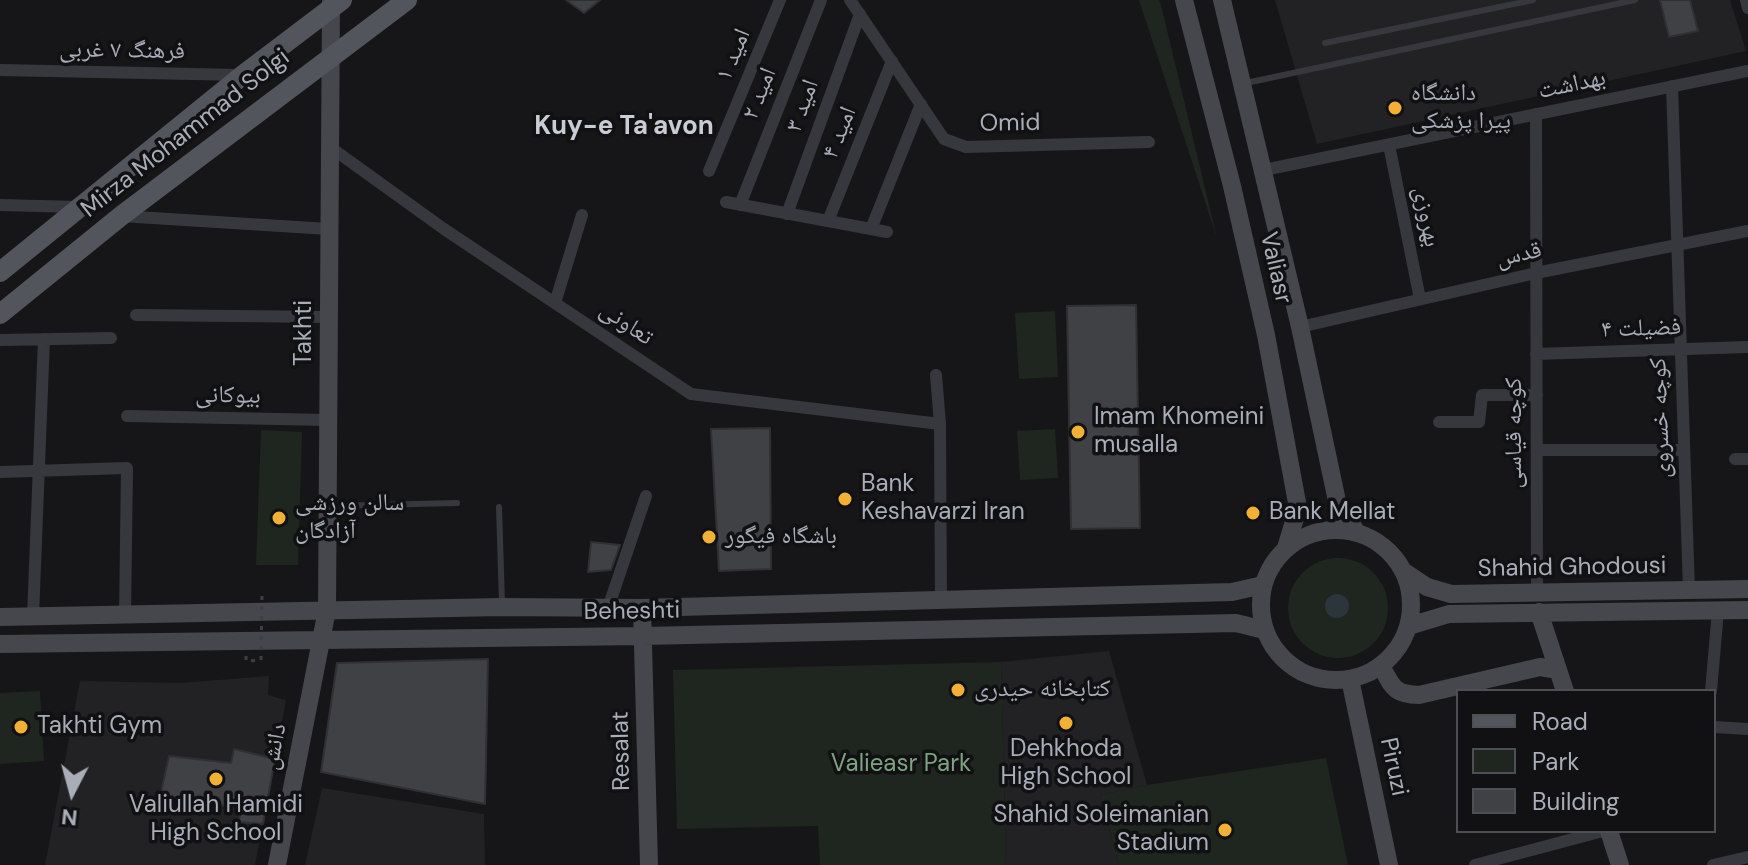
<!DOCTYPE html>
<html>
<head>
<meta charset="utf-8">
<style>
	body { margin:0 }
	#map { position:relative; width:1748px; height:865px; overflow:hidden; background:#161618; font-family:"DM Sans",sans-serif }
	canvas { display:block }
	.legend { position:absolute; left:1456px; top:689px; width:260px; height:144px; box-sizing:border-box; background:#111113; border:2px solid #4d4f55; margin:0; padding:10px 14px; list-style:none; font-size:24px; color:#a8adb8 }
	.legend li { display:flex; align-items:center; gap:16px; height:40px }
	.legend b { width:40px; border:2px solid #4d4f55 }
	.north { position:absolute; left:32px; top:753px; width:80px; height:80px; -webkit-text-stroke:6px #111113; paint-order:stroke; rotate:186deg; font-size:22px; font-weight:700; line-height:32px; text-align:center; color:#a8adb8 }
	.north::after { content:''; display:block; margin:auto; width:28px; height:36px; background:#a8adb8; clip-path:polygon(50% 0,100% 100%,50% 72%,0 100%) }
</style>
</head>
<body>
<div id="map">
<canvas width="1748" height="865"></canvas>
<ul class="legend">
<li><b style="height:10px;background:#53555c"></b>Road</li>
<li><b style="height:22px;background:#1e261f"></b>Park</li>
<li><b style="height:22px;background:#404145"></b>Building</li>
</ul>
<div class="north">N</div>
</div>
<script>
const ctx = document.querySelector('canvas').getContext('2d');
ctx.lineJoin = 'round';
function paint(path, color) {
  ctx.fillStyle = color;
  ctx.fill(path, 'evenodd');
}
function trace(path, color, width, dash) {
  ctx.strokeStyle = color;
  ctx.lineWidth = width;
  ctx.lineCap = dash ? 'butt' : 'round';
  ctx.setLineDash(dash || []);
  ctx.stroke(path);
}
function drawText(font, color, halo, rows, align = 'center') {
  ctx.font = font + ' "DM Sans","Noto Naskh Arabic",sans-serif';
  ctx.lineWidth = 7;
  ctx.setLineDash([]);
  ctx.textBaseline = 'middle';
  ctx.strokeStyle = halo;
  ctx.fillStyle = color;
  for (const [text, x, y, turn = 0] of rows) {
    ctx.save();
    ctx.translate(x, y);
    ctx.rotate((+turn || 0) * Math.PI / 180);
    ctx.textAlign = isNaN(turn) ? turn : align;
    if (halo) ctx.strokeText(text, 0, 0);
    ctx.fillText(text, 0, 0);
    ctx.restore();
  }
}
const built = new Path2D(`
	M1275,0h455l16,51 -429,93z
	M1109,651l38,134 -47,10 19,70h-113l-5,-203z
	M269,676l-1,19 18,5 -31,165h-210l35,-184 100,2z
	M322,788l162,26 1,51h-180z`);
const green = new Path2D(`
	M1139,0h20l2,5 56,233z
	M1055,311l3,66 -39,2 -4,-66z
	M1055,429l3,49 -38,2 -3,-49z
	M261,430l41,2 -4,133h-42z
	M1288 608a50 50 0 1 1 100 0a50 50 0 1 1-100 0Z
	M1001,662l5,203h-186l-2,-39 -141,3 -4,-159z
	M40,691l4,70 -44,3v-71z
	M1326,758l22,107h-229l-19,-70 47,-10z`);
const water = new Path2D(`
	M1325 606a12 12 0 1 1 24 0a12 12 0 1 1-24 0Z`);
const building = new Path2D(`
	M566,0h34l-16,13z
	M1660,0h30l8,31 -29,6z
	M1136,305l4,223 -69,1 -4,-223z
	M770,428l1,141 -52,2 -8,-142z
	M591,542l29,3 -9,25 -23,2z
	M488,659l-3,145 -164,-32 16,-109z
	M234,749l41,10 -12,65 -25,-2 4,-14 -82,-11 9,-41 62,7z`);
const path = new Path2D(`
	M246,656v5l15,-1`);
const lane = new Path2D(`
	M1325,43l208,-43
	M1246,83l389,-83
	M329,506l128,-3
	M499,507l3,96`);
const street = new Path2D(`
	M850,0l94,139 22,8 183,-5
	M1746,0l2,8
	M0,70l241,5
	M1672,86l17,504
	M1536,114l1,478
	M1389,145l31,154
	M330,147l114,82 247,165 249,30
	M1264,170l484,-99
	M709,171l71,-171
	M726,202l161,30
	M0,205l79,2
	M740,205l81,-205
	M787,214l73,-200
	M121,216l208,13
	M828,221l64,-160
	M871,229l50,-125
	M555,303l27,-88
	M136,315l193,2
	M1300,327l236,-54 212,-42
	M0,340l111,-2
	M1536,354l212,-7
	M936,375l4,49 1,176
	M127,416l201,4
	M1439,422h40l3,-27h55
	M1537,450h147
	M1735,459h13
	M0,472l127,-4 -2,147
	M608,608l38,-112
	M33,616l11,-277
	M1711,691l7,-81
	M1714,727l34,2
	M1475,865l128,-34
	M1713,865l35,-8`);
const secondary = new Path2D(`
	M1184,0l48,186 34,149 32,173 -12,40
	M1222,0l78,327 37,174 20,32
	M1261 605a75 75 0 1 1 150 0a75 75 0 1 1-150 0Z
	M1403,571l24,16 24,7 297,-5
	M642,608l7,257
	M1539,612l26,79
	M0,617l502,-10 140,1 590,-16 31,-7
	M1409,626l40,-12 299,-4
	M0,644l643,-8 593,-13 28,7
	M1381,666c12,21 12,28 38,29l121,-28 18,3
	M1350,679l39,186
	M1609,831l11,34
	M277,865l50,-255 4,-610`);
const primary = new Path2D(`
	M0,272l243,-197 99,-75
	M0,314l121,-98 286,-216`);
const pathBridge = new Path2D(`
	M261,660l1,-65`);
const markers = [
	[1395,108,8,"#f2b134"],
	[1078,432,8,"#f2b134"],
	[845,499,8,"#f2b134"],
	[1253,513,8,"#f2b134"],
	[279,518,8,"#f2b134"],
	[709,537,8,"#f2b134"],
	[958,690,8,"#f2b134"],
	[1066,723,8,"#f2b134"],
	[21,727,8,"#f2b134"],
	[216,779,8,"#f2b134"],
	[1225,830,8,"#f2b134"]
];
const streetNames = [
	["فرهنگ ۷ غربی",122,51,1],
	["امید ۱",734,55,-67],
	["بهداشت",1572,85,-12],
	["امید ۲",760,94,-68],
	["امید ۳",803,106,-70],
	["Omid",1010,124,-1],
	["امید ۴",840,133,-68],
	["Mirza Mohammad Solgi",186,134,-38],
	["بهروزی",1426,217,79],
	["قدس",1519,255,-12],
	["Valiasr",1275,268,77],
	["تعاونی",626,324,34],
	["فضیلت ۴",1641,329,-2],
	["Takhti",305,333,-90],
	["بیوکانی",228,396,1],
	["کوچه خسروی",1661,418,-92],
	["کوچه قیاسی",1515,433,-90],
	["Shahid Ghodousi",1572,568,-1],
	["Beheshti",632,612,-1],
	["دانش",275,747,-79],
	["Resalat",622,751,-91],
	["Piruzi",1393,767,78]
];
const poiNames = [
	["دانشگاه",1411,94],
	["پیرا پزشکی",1411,122],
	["Imam Khomeini",1094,418],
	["musalla",1094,446],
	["Bank",861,485],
	["Keshavarzi Iran",861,513],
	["سالن ورزشی",295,504],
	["آزادگان",295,532],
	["Bank Mellat",1269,513],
	["باشگاه فیگور",725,537],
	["کتابخانه حیدری",974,690],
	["Takhti Gym",37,727],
	["Dehkhoda",1066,750,"center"],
	["High School",1066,778,"center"],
	["Valiullah Hamidi",216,806,"center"],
	["High School",216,834,"center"],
	["Shahid Soleimanian",1209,816,"right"],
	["Stadium",1209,844,"right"]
];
const parkNames = [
	["Valieasr Park",901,765]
];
const neighbourhoodNames = [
	["Kuy-e Ta'avon",624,127]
];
paint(built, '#222225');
paint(green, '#1e261f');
paint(water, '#2c353c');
paint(building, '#404145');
trace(building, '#303034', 2);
trace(path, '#3d3f44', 3, [4, 6]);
trace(lane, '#37383d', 6);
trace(street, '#37383d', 12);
trace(secondary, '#45474d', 18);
trace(primary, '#53555c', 20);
trace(pathBridge, '#3d3f44', 3, [4, 6]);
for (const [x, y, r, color] of markers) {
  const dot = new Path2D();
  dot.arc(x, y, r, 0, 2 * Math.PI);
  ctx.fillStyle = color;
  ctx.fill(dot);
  trace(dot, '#111113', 3);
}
drawText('24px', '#a8adb8', '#111113', streetNames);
drawText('24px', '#a8adb8', '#111113', poiNames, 'left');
drawText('24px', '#7fa381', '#111113', parkNames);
drawText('bold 26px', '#c9ccd4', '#111113', neighbourhoodNames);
</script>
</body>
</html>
